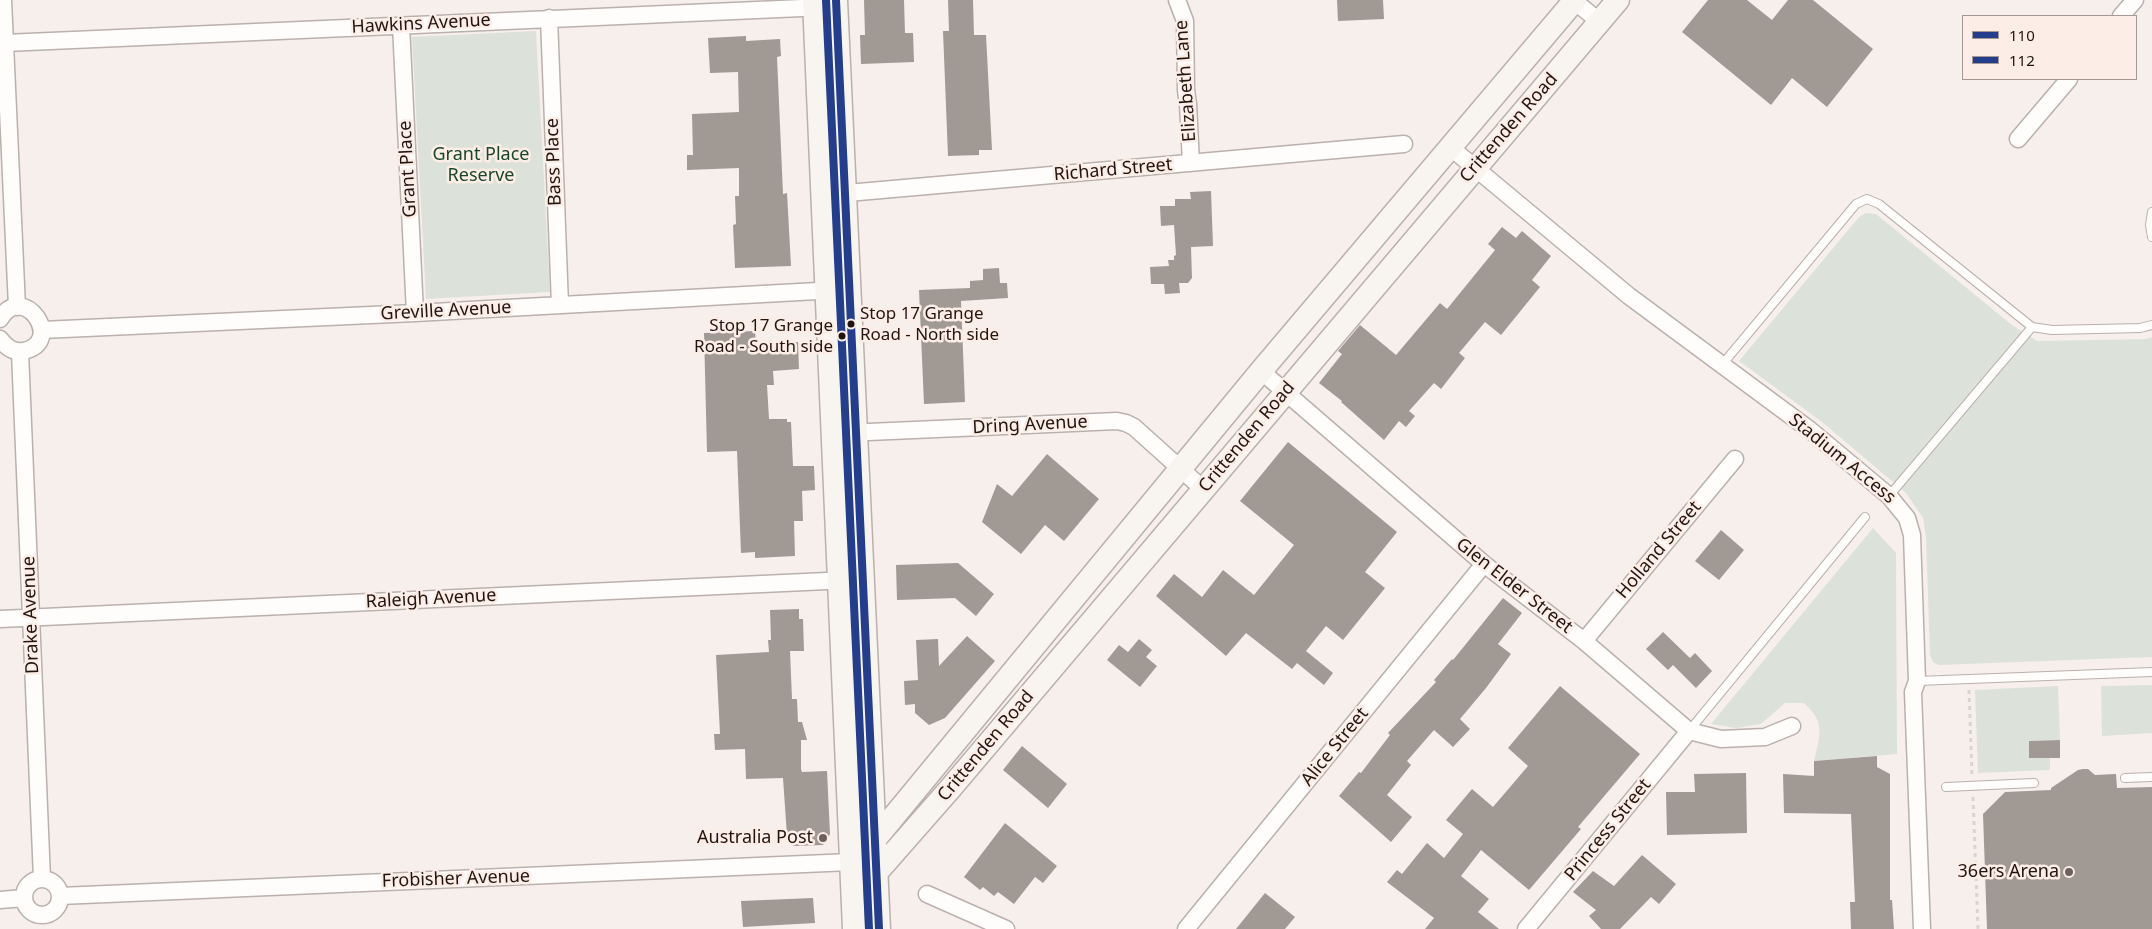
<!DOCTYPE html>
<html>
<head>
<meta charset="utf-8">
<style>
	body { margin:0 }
	#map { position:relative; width:2152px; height:929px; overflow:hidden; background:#f7efec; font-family:"Noto Sans",sans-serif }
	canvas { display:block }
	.legend { position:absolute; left:1962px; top:15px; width:175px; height:65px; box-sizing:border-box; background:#fcede7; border:1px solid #a59791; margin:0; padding:6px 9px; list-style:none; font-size:15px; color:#221510 }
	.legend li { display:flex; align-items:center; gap:10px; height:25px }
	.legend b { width:25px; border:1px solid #a59791 }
</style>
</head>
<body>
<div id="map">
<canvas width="2152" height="929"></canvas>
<ul class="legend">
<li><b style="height:6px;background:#243e8c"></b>110</li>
<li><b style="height:6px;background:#243e8c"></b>112</li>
</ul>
</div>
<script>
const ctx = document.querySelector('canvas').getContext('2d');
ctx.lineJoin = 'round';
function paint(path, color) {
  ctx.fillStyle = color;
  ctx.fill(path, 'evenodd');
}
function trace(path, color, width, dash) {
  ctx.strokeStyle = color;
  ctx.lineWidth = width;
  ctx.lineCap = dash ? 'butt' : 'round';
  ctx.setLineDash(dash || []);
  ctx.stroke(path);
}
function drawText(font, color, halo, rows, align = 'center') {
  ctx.font = font + ' "Noto Sans",sans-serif';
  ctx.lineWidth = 5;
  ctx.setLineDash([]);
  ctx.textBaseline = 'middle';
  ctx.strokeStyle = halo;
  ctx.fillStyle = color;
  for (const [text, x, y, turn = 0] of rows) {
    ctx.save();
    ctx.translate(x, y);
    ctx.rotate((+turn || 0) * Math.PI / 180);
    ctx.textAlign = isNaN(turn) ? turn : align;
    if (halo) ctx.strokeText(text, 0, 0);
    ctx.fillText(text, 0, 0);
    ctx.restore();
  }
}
const green = new Path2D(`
	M536,31l14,261 -124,7 -14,-262z
	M1866,213l10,1 136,111 25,16 109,-2 6,-2v320l-213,8 -6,-3 -3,-7 -4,-118 -3,-19 -17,-25 -84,-71 -83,-61 120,-144z
	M1873,528l23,25 1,201 -83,7c6,-26 12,-38 -10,-58h-19l-24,21 -25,4 -25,-4z
	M2152,685v48l-50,3 -1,-50z
	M2058,686l2,54 -31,1v16l21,1v12l-72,3 -3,-83z`);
const building = new Path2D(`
	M864,0h40l1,33h8l1,29 -53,2 -1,-29h5z
	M948,0h25l1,35h12l6,115h-13v5l-31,1 -5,-125h6z
	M1337,0h46l1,19 -46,2z
	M1708,0h39l25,20 16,-20h25l60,49 -46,58 -35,-29 -21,27 -89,-73z
	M746,36v5l34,-2 1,17 -4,1 6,137 4,-1 4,73 -56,2 -2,-43 3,-1 -1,-28h4v-28l-52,2v-15h6l-1,-41 47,-2 -1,-40 -28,1 -2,-35z
	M1211,191l2,55 -22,1 1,31 -4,5h-9l1,10 -15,1 -1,-10h-13l-1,-17 19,-1 -1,-6h6v-4l2,-1 -2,-30 -13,1 -1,-20h15v-7h16l-1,-7z
	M1502,227l14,11 6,-7 29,25 -19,24 8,7 -39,48 -16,-13 -26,31 6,5 -24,31 -7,-6 -25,28 6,5 -9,11 -7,-6 -15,19 -43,-38 1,-1 -23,-18 23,-29 -4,-3 22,-26 36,30 44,-52 7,6 48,-59 -7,-6z
	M999,268l1,15h7l1,15 -47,3 4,101 -41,2 -5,-114 51,-2v-7l13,-1v-11z
	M755,331l1,13 42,-2 1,27 -26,2 1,14h-7l2,34h18v3h4l2,44h21l1,24 -13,1 1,30h-9l1,35 -40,2v-6l-14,1 -4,-102 -30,1 -3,-119z
	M1288,442l109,90 -32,40 20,16 -42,52 -17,-14 -20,25 27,22 -9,12 -27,-22 -5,6 -46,-36 -20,23 -70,-60 18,-22 28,23 21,-27 31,25 40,-50 -54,-44z
	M1047,454l52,45 -35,42 -19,-16 -24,29 -39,-32 15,-38 15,12z
	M1721,530l23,20 -25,30 -24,-19z
	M958,563l36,31 -18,22 -21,-18 -58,2 -1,-35z
	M1503,598l19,15 -24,31 13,10 -25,34 -26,31 10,10 -17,18 -19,-17 -27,31 4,4 -24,30 25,22 -21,25 -52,-46 20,-24 2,1 29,-38 -2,-2 48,-51 -2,-2 18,-21 1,1z
	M799,609v10h4l1,32h-14l2,48h5l1,23h4l5,18h-6v29l1,3 25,-1 3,63 -7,11 -30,1v-11l-6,1 -4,-58 -37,1 -1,-30 -30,1 -1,-16h6l-4,-79 53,-3 -1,-12h3l-1,-30z
	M1663,632l27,26 5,-5 17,18 -16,17 -23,-23 -5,5 -22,-21z
	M967,636l28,25 -50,57 -16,7 -14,-12v-9l-10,1 -1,-24 14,-1 -2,-40 22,-1 1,27z
	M1139,639l13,11 -6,7 11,9 -17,21 -33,-27 12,-15 9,7z
	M1560,686l80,68 -62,73 3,2 -52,61 -48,-40 -20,26 28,23 -11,13 21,17h-74l9,-11 -47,-36 10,-12 5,4 25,-31 17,15 19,-24 -17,-14 26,-31 21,18 35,-41 -20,-18z
	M2060,740v18h-31v-17z
	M1022,746l45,38 -19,24 -45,-38z
	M1877,756v11l13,7v126h2l2,29h-43l-1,-27h5l-4,-88 -67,-1 -1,-39 31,2v-15z
	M2083,769h5l7,6 21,-1 1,14 35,-1v142h-165l-4,-115 22,-22 46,-2v-2l27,-18z
	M1746,773l1,60 -80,2 -1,-43h29l-1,-18z
	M1005,823l52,43 -14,17 -8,-6 -21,27 -16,-12 -4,4 -11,-9 -3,3 -16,-13z
	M1642,855l34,29 -17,20 -8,-7 -31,32h-19l-12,-13 7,-6 -23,-18 20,-21 21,15z
	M1265,893l30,24 -10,12h-49z
	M813,898l2,25 -72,4 -2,-26z`);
const path = new Path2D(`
	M1969,690l3,86
	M1973,797l5,132`);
const service = new Path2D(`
	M2152,212l-2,13 2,12
	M1721,366l135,-162 11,-5 12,5 153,123 20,3 88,-2 12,-3
	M1889,496l143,-169
	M1917,681l235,-9
	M1689,731l176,-214
	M2125,778l27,-1
	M1946,787l88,-4`);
const minor = new Path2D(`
	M3,0l14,307
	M1177,0l8,21 1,69 2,14 3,59
	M1573,0l27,22
	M2121,16l14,-16
	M549,18l11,287
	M401,25l14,288
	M5,43l820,-36
	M2018,139l51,-60
	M1450,147l179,149 181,134 79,66 18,22 5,17 5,146 -4,11 9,237
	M836,194l568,-50
	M0,319c24,-39 66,24 23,32 -10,2 -17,-4 -23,-12
	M42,330l373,-17 421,-23
	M20,352l22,527
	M1261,371l223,193 100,77 105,90 32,8 44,-2 27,-11
	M846,433l271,-12 9,2 8,4 69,62
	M0,619l849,-39
	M1584,641l151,-182
	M24 897a18 18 0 1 1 36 0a18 18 0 1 1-36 0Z
	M927,894l79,35
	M60,896l791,-34
	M0,900l24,-2
	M1186,929l298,-365
	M1526,929l163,-198`);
const secondary = new Path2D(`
	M814,0l40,929
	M836,0l43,929
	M851,862l25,-24 385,-467 314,-371
	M877,872l72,-82 669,-790`);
const bus1 = new Path2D(`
	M836,0l43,929`);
const bus2 = new Path2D(`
	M826,0l43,929`);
const markers = [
	[851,324,4.5,"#221510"],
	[842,336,4.5,"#221510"],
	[823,838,5,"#6d615d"],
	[2069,872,5,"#6d615d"]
];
const busNames = [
	["Stop 17 Grange",860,314],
	["Road - North side",860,335],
	["Stop 17 Grange",833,326,"right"],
	["Road - South side",833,347,"right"]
];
const streetNames = [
	["Hawkins Avenue",421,24,-3],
	["Elizabeth Lane",1186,81,-94],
	["Crittenden Road",1509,128,-49],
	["Bass Place",554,162,-92],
	["Grant Place",408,169,-93],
	["Richard Street",1113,170,-5],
	["Greville Avenue",446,311,-3],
	["Dring Avenue",1030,425,-3],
	["Crittenden Road",1247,437,-50],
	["Stadium Access",1842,459,39],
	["Holland Street",1659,550,-50],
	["Glen Elder Street",1514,586,38],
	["Raleigh Avenue",431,599,-3],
	["Drake Avenue",31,615,-92],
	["Crittenden Road",986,746,-50],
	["Alice Street",1335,747,-51],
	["Princess Street",1608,830,-51],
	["Frobisher Avenue",456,879,-2]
];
const parkNames = [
	["Grant Place",481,155],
	["Reserve",481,176]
];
const poiNames = [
	["Australia Post",813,838],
	["36ers Arena",2059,872]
];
paint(green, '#dce2d9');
paint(building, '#a19994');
trace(service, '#bab0ac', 10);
trace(minor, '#bab0ac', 19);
trace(secondary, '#bab0ac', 25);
trace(path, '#d7d5d3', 3, [4, 4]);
trace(service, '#fefdfc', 8);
trace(minor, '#fefdfc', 16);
trace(secondary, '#f8f5f1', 22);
trace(bus1, '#243e8c', 8);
trace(bus2, '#243e8c', 8);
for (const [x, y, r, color] of markers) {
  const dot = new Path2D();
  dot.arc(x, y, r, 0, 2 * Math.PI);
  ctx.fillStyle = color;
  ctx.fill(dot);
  trace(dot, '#fcede7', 2);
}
drawText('17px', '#221510', '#fcede7', busNames, 'left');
drawText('18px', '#221510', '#fcede7', streetNames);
drawText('18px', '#184629', '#fcede7', parkNames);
drawText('18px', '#221510', '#fcede7', poiNames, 'right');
</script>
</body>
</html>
